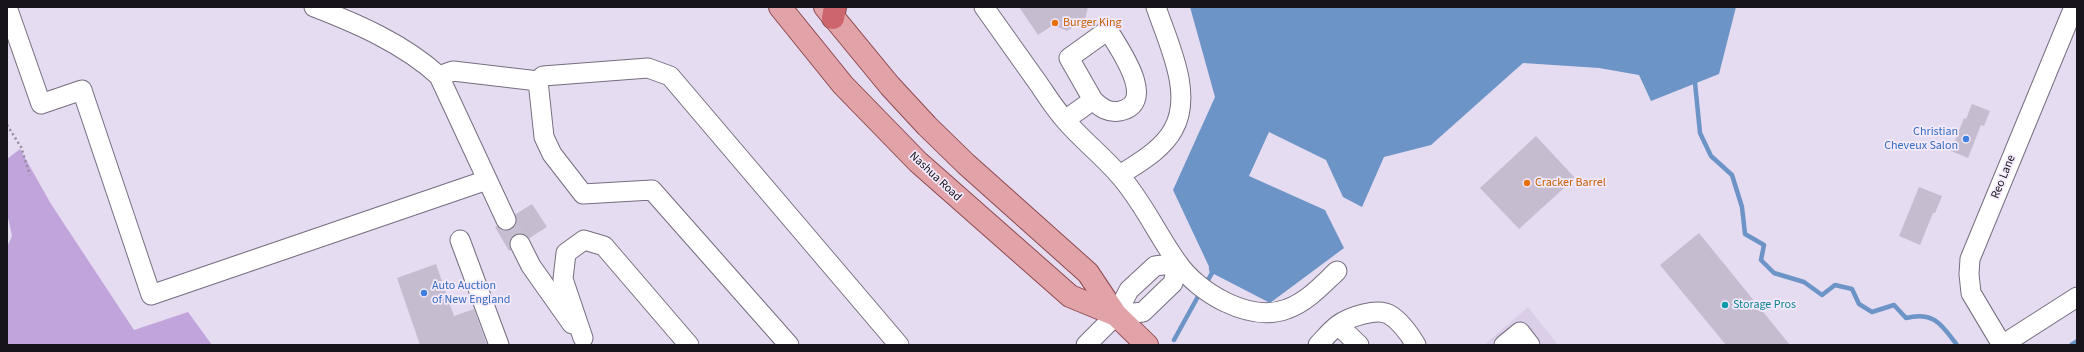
<!DOCTYPE html>
<html>
<head>
<meta charset="utf-8">
<style>
	body { margin:0 }
	#map { position:relative; width:2084px; height:352px; overflow:hidden; background:#e6dcf1; font-family:"Source Sans 3",sans-serif }
	canvas { display:block }
	.frame { position:absolute; inset:0; border:8px solid #18141b; pointer-events:none }
</style>
</head>
<body>
<div id="map">
<canvas width="2084" height="352"></canvas>
<div class="frame"></div>
</div>
<script>
const ctx = document.querySelector('canvas').getContext('2d');
ctx.lineJoin = 'round';
function paint(path, color) {
  ctx.fillStyle = color;
  ctx.fill(path, 'evenodd');
}
function trace(path, color, width, dash) {
  ctx.strokeStyle = color;
  ctx.lineWidth = width;
  ctx.lineCap = dash ? 'butt' : 'round';
  ctx.setLineDash(dash || []);
  ctx.stroke(path);
}
function drawText(font, color, halo, rows, align = 'center') {
  ctx.font = font + ' "Source Sans 3",sans-serif';
  ctx.lineWidth = 3.5;
  ctx.setLineDash([]);
  ctx.textBaseline = 'middle';
  ctx.strokeStyle = halo;
  ctx.fillStyle = color;
  for (const [text, x, y, turn = 0] of rows) {
    ctx.save();
    ctx.translate(x, y);
    ctx.rotate((+turn || 0) * Math.PI / 180);
    ctx.textAlign = isNaN(turn) ? turn : align;
    if (halo) ctx.strokeText(text, 0, 0);
    ctx.fillText(text, 0, 0);
    ctx.restore();
  }
}
const built = new Path2D(`
	M1528,307l30,38h-74z`);
const green = new Path2D(`
	M20,149l31,55 83,126 54,-18 24,33h-205v-98l5,-11 -5,-23v-54z`);
const water = new Path2D(`
	M1190,7h546l-17,67 -68,27 -12,-26 -40,-7 -76,-5 -92,82 -47,12 -22,50 -19,-10 -17,-37 -57,-28 -20,44 76,34 19,38 -74,55 -58,-30 -39,-83 42,-93z`);
const stream = new Path2D(`
	M1692,80l3,3 5,50 11,23 21,19 10,32 3,27 19,11 -3,15 13,13 30,9 18,13 13,-10 17,4 7,15 13,8 22,-7 12,13c28,-7 36,7 51,27
	M1205,285l7,-12 -1,-5
	M1174,340l27,-49
	M2071,345l6,-4`);
const building = new Path2D(`
	M1019,7h69l-3,13 -18,11 -14,-6 -15,10z
	M1972,104l18,7 -6,15 -3,-1 -13,33 -17,-7 13,-33 2,1z
	M1536,136l39,42 -56,51 -39,-41z
	M1919,187l23,9 -7,17h-2l-13,32 -21,-9z
	M532,204l15,23 -38,24 -14,-24z
	M1699,233l91,112h-64l-66,-80z
	M436,264l18,52 20,-7 13,36h-67l-23,-67z`);
const minorTunnel = new Path2D(`
	M506,220l14,24`);
const path = new Path2D(`
	M7,125l14,22 9,28`);
const minor = new Path2D(`
	M7,7l34,97 41,-14 69,205 336,-115
	M314,7c44,17 90,37 125,69l67,144
	M984,7c18,25 36,51 54,76 9,13 17,26 27,37 17,20 38,36 55,56 23,26 37,58 57,86 21,31 73,61 110,47 20,-7 35,-24 50,-38
	M439,76l14,-5 85,10 5,-5 105,-8 22,8 229,269
	M538,81l6,56 8,17 31,40 69,-4 137,155
	M1065,120l28,-20c8,8 15,13 27,11 39,-8 -2,-64 -12,-81l-39,28 24,42
	M1120,175c18,-12 42,-25 53,-45 21,-36 -5,-87 -17,-123
	M460,240l39,105
	M520,244l11,22 41,58
	M1116,315l27,-3 30,-29 5,-20
	M1338,325l21,20
	M583,338l-20,-59 3,-26 18,-13 20,6 85,99
	M1086,345l30,-30 13,-25 26,-24 23,-3
	M1318,345c6,-6 12,-14 20,-20 11,-8 40,-18 52,-10 10,6 20,20 26,30
	M1504,345l16,-13 10,13
	M2002,345l-31,-52 -2,-19 1,-15 104,-252
	M2002,345l75,-48`);
const major = new Path2D(`
	M780,7l63,78 75,77 152,134 46,19
	M825,7l65,79 37,40 39,38 122,109 28,42 31,30`);
const highway = new Path2D(`
	M833,18l2,-11`);
const markers = [
	[1055,23,4,"#e8710a"],
	[1966,139,4,"#3f7fe0"],
	[1527,183,4,"#e8710a"],
	[424,293,4,"#3f7fe0"],
	[1725,305,4,"#0f9aa8"]
];
const foodNames = [
	["Burger King",1063,23],
	["Cracker Barrel",1535,183]
];
const shopNames = [
	["Christian",1958,132],
	["Cheveux Salon",1958,146],
	["Auto Auction",432,286,"left"],
	["of New England",432,300,"left"]
];
const streetNames = [
	["Nashua Road",935,177,43],
	["Reo Lane",2004,177,-68]
];
const cultureNames = [
	["Storage Pros",1733,305]
];
paint(built, '#dbcee9');
paint(green, '#c0a4db');
paint(water, '#6c94c7');
trace(stream, '#6c94c7', 4.5);
paint(building, '#c6bcd0');
trace(minorTunnel, '#c7bed1', 19, [19, 10]);
trace(minor, '#766d7f', 21);
trace(major, '#8e4950', 24);
trace(highway, '#8e4950', 24);
trace(path, '#948c9c', 2.5, [2, 3]);
trace(minor, '#fff', 19);
trace(major, '#e1a3a7', 22);
trace(highway, '#cd656d', 22);
for (const [x, y, r, color] of markers) {
  const dot = new Path2D();
  dot.arc(x, y, r, 0, 2 * Math.PI);
  ctx.fillStyle = color;
  ctx.fill(dot);
  trace(dot, '#f4eafe', 1.5);
}
drawText('12px', '#c56008', '#f4eafe', foodNames, 'left');
drawText('12px', '#366cbe', '#f4eafe', shopNames, 'right');
drawText('12px', '#18141b', '#f4eafe', streetNames);
drawText('12px', '#0d838f', '#f4eafe', cultureNames, 'left');
</script>
</body>
</html>
